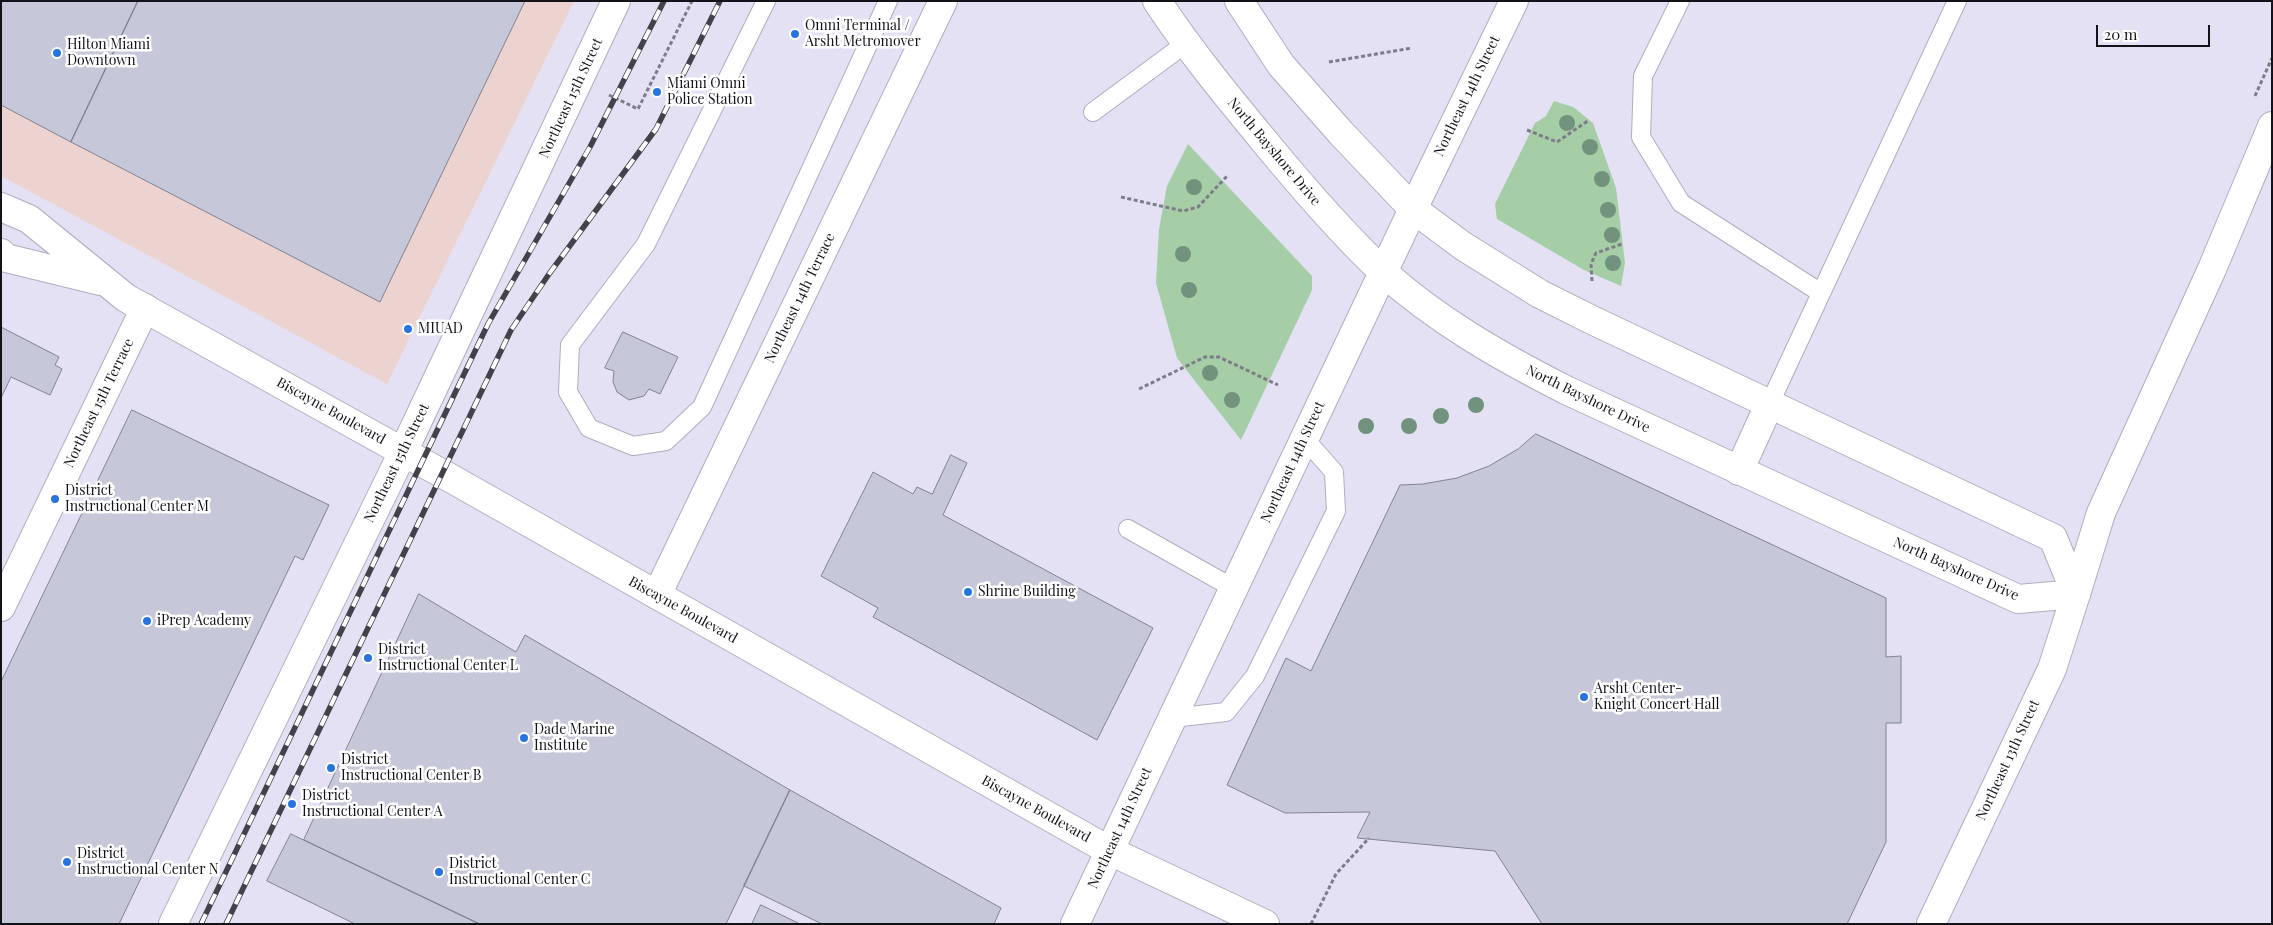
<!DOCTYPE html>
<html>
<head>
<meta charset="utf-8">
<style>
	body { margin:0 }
	#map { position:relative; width:2273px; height:925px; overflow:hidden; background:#e4e1f4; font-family:"Playfair Display",serif }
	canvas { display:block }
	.frame { position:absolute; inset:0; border:2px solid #131219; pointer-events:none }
	.scale { position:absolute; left:2096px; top:25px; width:114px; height:22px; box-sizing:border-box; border:2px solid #131219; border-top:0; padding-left:6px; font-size:15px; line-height:18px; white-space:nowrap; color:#131219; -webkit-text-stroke:4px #fff; paint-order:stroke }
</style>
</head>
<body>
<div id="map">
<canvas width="2273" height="925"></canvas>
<div class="frame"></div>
<div class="scale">20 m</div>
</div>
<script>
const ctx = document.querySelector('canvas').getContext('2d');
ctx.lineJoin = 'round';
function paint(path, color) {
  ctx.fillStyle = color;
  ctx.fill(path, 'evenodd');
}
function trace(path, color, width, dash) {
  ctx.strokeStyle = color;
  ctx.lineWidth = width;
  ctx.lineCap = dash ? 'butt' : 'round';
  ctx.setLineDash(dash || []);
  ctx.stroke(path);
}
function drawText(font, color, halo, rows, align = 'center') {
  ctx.font = font + ' "Playfair Display",serif';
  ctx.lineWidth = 5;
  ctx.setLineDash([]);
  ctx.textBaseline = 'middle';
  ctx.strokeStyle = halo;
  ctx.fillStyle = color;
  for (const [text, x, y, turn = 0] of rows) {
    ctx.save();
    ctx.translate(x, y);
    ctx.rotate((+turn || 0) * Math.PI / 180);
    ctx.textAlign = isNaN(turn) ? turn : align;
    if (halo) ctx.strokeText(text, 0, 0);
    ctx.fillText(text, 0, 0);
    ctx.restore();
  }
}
const commercial = new Path2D(`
	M1,1h573l-187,383 -386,-208z`);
const green = new Path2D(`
	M1554,101l19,6 20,16 23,65 9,75 -4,23 -37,-16 -87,-51 -2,-15 40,-81 11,-7z
	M1188,144l124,132v14l-71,150 -64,-82 -21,-75 3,-54 8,-43z`);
const building = new Path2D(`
	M1,1h137l-67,141 -70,-37z
	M138,1h387l-145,301 -309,-160z
	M1,327l58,30 -4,8 7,4 -12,26 -39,-18 -10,21z
	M623,332l55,25 -18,37 -11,-5 -5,7 -15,4 -12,-8 -4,-10 1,-11 -9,-3z
	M132,410l197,95 -26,55 -8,-4 -176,368h-118v-242z
	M1536,434l350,164v59l15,-1v67h-15v119l-39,82h-305l-47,-73 -138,-13 13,-26 -85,1 -58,-28 59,-127 25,13 89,-186 23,-1 34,-6 32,-12 29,-17z
	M951,455l16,8 -24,52 210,113 -56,112 -224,-123 5,-9 -57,-32 52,-104 40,22 4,-7 15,7z
	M419,594l97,58 9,-17 265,155 -64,134h-246l-176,-84z
	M790,790l211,118 -7,16h-172l-78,-38z
	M291,834l188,90h-124l-88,-43z
	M761,905l39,19h-48z`);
const path = new Path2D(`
	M1329,62l83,-14
	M609,95l29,14 54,-108
	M2255,96l17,-38
	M1527,130l30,12 32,-22
	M1121,197l62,14 15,-4 30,-32
	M1592,281l-1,-17 5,-11 26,-9
	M1139,389l66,-32h14l59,28
	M1311,924l25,-50 33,-36`);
const service = new Path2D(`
	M766,1l-120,243 -76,101 -2,47 21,36 44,18 33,-5 36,-34 186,-406
	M1680,1l-37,75 -2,61 40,66 140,90
	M1093,112l92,-68
	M1769,405l188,-404
	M1128,529l105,59
	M1172,718l54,-6 29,-36 81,-165 -2,-39 -30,-34`);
const minor = new Path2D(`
	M1413,209l101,-208
	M1739,471l30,-66
	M657,595l286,-594
	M1,607l144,-299`);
const tertiary = new Path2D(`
	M1157,1c33,50 70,95 108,141 37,45 75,89 117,129 54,49 119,86 184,119l452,209 58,-5 -23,-56 -461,-218 -52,-26 -77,-48 -50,-37 -72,-76 -60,-68 -42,-64
	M173,924l230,-472
	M1075,924l338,-715`);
const secondary = new Path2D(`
	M403,452l213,-451`);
const primary = new Path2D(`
	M1,207l28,12 97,79 326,181 658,372 155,73
	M1,253l5,5 94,23
	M1931,924l121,-255 24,-75`);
const motorway = new Path2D(`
	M2076,594l25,-81 111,-244 60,-143`);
const rail = new Path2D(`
	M201,924l287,-600 102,-177 74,-146
	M226,924l285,-594 38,-56 107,-145 64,-128`);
const trees = [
	[1567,123],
	[1590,147],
	[1602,179],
	[1194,187],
	[1608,210],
	[1612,235],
	[1183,254],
	[1613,263],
	[1189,290],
	[1210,373],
	[1232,400],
	[1476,405],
	[1441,416],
	[1366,426],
	[1409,426]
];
const markers = [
	[795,34,5,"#2774df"],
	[57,53,5,"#2774df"],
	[657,92,5,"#2774df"],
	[408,329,5,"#2774df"],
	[55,499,5,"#2774df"],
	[968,592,5,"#2774df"],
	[147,621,5,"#2774df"],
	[368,658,5,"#2774df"],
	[1584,697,5,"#2774df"],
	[524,738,5,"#2774df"],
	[331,768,5,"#2774df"],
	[292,804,5,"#2774df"],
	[67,862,5,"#2774df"],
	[439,872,5,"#2774df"]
];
const poiNames = [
	["Omni Terminal /",805,26],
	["Arsht Metromover",805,42],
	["Hilton Miami",67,45],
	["Downtown",67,61],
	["Miami Omni",667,84],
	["Police Station",667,100],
	["MIUAD",418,329],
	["District",65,491],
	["Instructional Center M",65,507],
	["Shrine Building",978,592],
	["iPrep Academy",157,621],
	["District",378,650],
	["Instructional Center L",378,666],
	["Arsht Center-",1594,689],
	["Knight Concert Hall",1594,705],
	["Dade Marine",534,730],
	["Institute",534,746],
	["District",341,760],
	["Instructional Center B",341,776],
	["District",302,796],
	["Instructional Center A",302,812],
	["District",77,854],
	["Instructional Center N",77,870],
	["District",449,864],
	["Instructional Center C",449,880]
];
const streetNames = [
	["Northeast 14th Street",1467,96,-64],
	["Northeast 15th Street",571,98,-65],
	["North Bayshore Drive",1274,152,50],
	["Northeast 14th Terrace",800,298,-64],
	["North Bayshore Drive",1588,399,26],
	["Northeast 15th Terrace",99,403,-64],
	["Biscayne Boulevard",331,411,29],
	["Northeast 14th Street",1293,462,-65],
	["Northeast 15th Street",397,463,-64],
	["North Bayshore Drive",1956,569,24],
	["Biscayne Boulevard",683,610,29],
	["Northeast 13th Street",2008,760,-65],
	["Biscayne Boulevard",1036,809,29],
	["Northeast 14th Street",1120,828,-65]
];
paint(commercial, '#edd3cf');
paint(green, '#a5cda6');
paint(building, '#c6c7d9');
trace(building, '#808192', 1);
trace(service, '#afadbf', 20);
trace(minor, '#afadbf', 30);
trace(tertiary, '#afadbf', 30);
trace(secondary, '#afadbf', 30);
trace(primary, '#afadbf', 30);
trace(motorway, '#afadbf', 30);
trace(path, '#7e7c89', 3, [4, 2.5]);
trace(service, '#fff', 18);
trace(minor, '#fff', 28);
trace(tertiary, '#fff', 28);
trace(secondary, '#fff', 28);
trace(primary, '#fff', 28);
trace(motorway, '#fff', 28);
trace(rail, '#43424b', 5.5);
trace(rail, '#fff', 4, [11]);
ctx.fillStyle = '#71927d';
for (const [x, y] of trees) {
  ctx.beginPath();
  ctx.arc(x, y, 8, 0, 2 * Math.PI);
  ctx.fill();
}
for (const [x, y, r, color] of markers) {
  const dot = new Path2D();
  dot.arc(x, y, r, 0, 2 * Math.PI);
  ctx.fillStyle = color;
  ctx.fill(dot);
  trace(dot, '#fff', 2);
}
drawText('14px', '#131219', '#fff', poiNames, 'left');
drawText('14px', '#131219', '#fff', streetNames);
</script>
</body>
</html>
